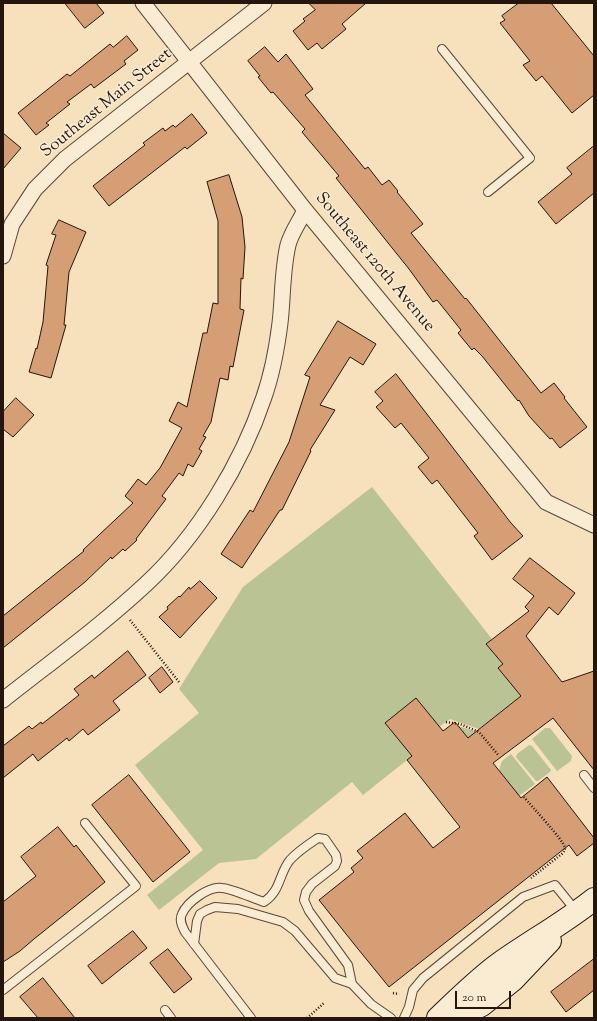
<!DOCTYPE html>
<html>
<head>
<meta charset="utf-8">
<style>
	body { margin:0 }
	#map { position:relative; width:597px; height:1021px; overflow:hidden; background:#f7e0bc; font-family:"Sorts Mill Goudy",serif }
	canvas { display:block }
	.frame { position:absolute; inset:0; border:4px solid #25160d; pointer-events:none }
	.scale { position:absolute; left:455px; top:991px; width:56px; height:18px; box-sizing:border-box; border:2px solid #25160d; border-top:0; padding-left:5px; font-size:12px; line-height:14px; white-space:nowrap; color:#25160d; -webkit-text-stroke:3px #faebd3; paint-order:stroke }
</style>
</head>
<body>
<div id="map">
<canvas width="597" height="1021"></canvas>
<div class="frame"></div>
<div class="scale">20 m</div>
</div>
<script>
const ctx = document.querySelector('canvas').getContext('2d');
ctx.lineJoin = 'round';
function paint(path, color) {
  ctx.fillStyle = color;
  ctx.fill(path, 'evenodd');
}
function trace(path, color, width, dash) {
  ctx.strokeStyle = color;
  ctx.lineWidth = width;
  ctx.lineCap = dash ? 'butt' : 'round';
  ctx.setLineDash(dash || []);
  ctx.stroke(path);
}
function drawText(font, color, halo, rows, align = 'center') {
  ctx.font = font + ' "Sorts Mill Goudy",serif';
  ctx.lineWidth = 3;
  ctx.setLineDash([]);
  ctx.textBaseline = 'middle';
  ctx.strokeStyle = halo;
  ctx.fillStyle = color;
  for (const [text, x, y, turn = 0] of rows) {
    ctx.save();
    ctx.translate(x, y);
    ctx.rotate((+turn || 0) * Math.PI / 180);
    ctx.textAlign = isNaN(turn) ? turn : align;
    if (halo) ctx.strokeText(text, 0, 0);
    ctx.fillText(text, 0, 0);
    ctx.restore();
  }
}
const green = new Path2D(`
	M372,487l120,152 -5,5 16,20 -4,4 22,28 -42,33 -29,-10 -11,8 -27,29 -49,39 -11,-13 -96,77 -37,4 -60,47 -12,-15 56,-45 -68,-85 64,-52 -20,-24 64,-102z
	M458,726l19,6 12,32z
	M545,728h5l22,28 -1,5 -14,10 -25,-32z
	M529,745l3,1 19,24 -1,2 -12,9h-2l-20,-24 1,-3z
	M511,754l24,30 -16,12 -20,-26 3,-9z`);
const building = new Path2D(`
	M65,3h31l8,10 -19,15z
	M309,3h57l-24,21 4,5 -24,20 -5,-6 -9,7 -15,-19 12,-10 -2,-2 12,-9z
	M519,3h32l43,53v39l-22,18 -30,-37 -6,5 -13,-16 7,-4 -30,-38 5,-3 -3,-4z
	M127,36l11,14 -14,11 2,3 -32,24 -3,-4 -24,18 3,2 -24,19 3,2 -13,10 -18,-22 49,-39 3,2 40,-32 3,3z
	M265,47l13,15 8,-8 27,35 -8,6 60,74 3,-2 14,18 7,-5 9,11 -1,1 26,32 -12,9 54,66 1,-1 75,95 13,-10 11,14 -1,1 23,29 -27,21 -8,-10 -2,1 -21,-23 -10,-16 -1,1 -36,-45 -8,-8 -2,2 -14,-17 3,-3 -24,-30 -4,2 -24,-33 -73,-91 3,-2 -37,-44 3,-3 -32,-37 -2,1 -13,-16 2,-1 -12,-15z
	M192,114l15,19 -20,16 -2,-2 -76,59 -16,-20 52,-41 -2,-2 20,-15 2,3 8,-6 2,2z
	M3,133l18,15 -18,21z
	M594,146v47l-38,31 -18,-22 34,-28 -5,-6z
	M229,175l13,42 3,30 -2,32 -2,-1 -1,31 4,1 -11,57 -3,-1 -2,14 -8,-2 -9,44 -8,14 3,1 -7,12 3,2 -9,16 -5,-3 -5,12 -4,-3 -17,23 4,3 -30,40 1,1 -12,11 -2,-2 -11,10 -1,-2 -26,25 -82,66v-32l81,-65 -1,-1 50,-47 -8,-7 13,-17 8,6 14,-17 22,-40 -13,-7 9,-19 9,5 16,-74h4l6,-30 5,1v-83l-11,-39z
	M59,220l27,12 -17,40 -5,53h2l-15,53 -22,-6 7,-24 1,1 6,-27 5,-56 -2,-1 10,-30 -4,-1z
	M338,321l38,23 -13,21 -13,-8 -30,48 15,5 -25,40 1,1 -29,59h-2l-38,58 -21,-14 29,-44 3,2 36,-70 21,-65 -5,-2z
	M396,374l115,149 12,13 -31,24 -18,-24 4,-3 -41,-53 -5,4 -14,-17 11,-9 -28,-35 -6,5 -19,-21 7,-6 -8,-9z
	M16,398l18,17 -21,22 -10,-8v-17z
	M530,558l45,35 -17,22 -9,-8 -23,29 36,46 32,-11v99l-41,-52 -60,45 28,35 26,-21 47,61v5l-17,13 -8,-11 -180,142 -35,-43 -35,-44 35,-28 -3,-4 12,-10 -6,-7 48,-38 28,35 27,-21 -53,-67 5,-4 -27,-33 31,-25 27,33 12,-9 13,16 53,-42 -23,-28 5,-4 -17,-20 43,-33 -4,-4 9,-11 -21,-17z
	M200,581l17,17 -37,40 -21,-21 9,-8 -1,-2 12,-11 1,1 9,-10 1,2z
	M128,651l18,24 -33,26 7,9 -32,25 -5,-6 -14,12 -2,-3 -29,23 -5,-7 -30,24v-32l26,-20 3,3 9,-7 1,2 37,-29 -5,-6 18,-14 2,3z
	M162,667l11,15 -13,11 -11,-15z
	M129,775l61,77 -37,30 -61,-77z
	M58,827l16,20 2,-2 29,37 -71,57 -14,12 -17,11v-60l33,-26 -15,-19z
	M133,931l14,17 -45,36 -14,-18z
	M168,949l24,30 -18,14 -24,-30z
	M594,959v31l-28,22 -15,-20z
	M43,978l32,40h-37l-18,-21z`);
const path = new Path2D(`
	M130,620l49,62
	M446,722l14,2 19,8 20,24
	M524,797c7,9 39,42 41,51 0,3 -1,3 -2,5l-32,25
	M393,993l6,1
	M307,1018l17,-15`);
const lane = new Path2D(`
	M442,49l88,109 -42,34
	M584,775l10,13
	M194,944l3,-23 3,-7 7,-4 8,-3 23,2 45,13 12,9 40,47 17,6 19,20 20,14
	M3,990l133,-104 -51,-63
	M165,1010l6,8
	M251,1018l-66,-86c-3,-6 -6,-12 -3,-18 5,-12 27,-28 40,-26 11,1 30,10 42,14 17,-11 15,-29 26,-42 8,-9 19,-16 28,-22l7,1 11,16 1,6 -2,5 -23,18 -6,8 -2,8 5,11 39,54 4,19
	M404,1018l5,-11 4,-17 10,-12 100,-81 32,-12 21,26`);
const street = new Path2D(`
	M143,3l162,207 241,292 48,23
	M3,256l9,-32 23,-35 30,-30 199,-156
	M3,700c48,-38 98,-74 143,-116 52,-48 96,-121 118,-187 8,-23 13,-50 16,-74 3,-25 2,-52 8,-78 3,-12 12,-24 17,-35`);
const secondary = new Path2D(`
	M438,1018c20,-19 40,-39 62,-55 31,-22 64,-40 94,-64
	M455,1018l27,-13 31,-25 37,-39`);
const streetNames = [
	["Southeast Main Street",107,104,-39],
	["Southeast 120th Avenue",374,263,50]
];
paint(green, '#b9c394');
paint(building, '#d59e74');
trace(building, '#25160d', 1);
trace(lane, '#5a4839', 10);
trace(street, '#5a4839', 17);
trace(secondary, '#25160d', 24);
trace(path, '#25160d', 2.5, [1, 2]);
trace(lane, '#faebd3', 8);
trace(street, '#faebd3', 15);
trace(secondary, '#faebd3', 22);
drawText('17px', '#25160d', '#faebd3', streetNames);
</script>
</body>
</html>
